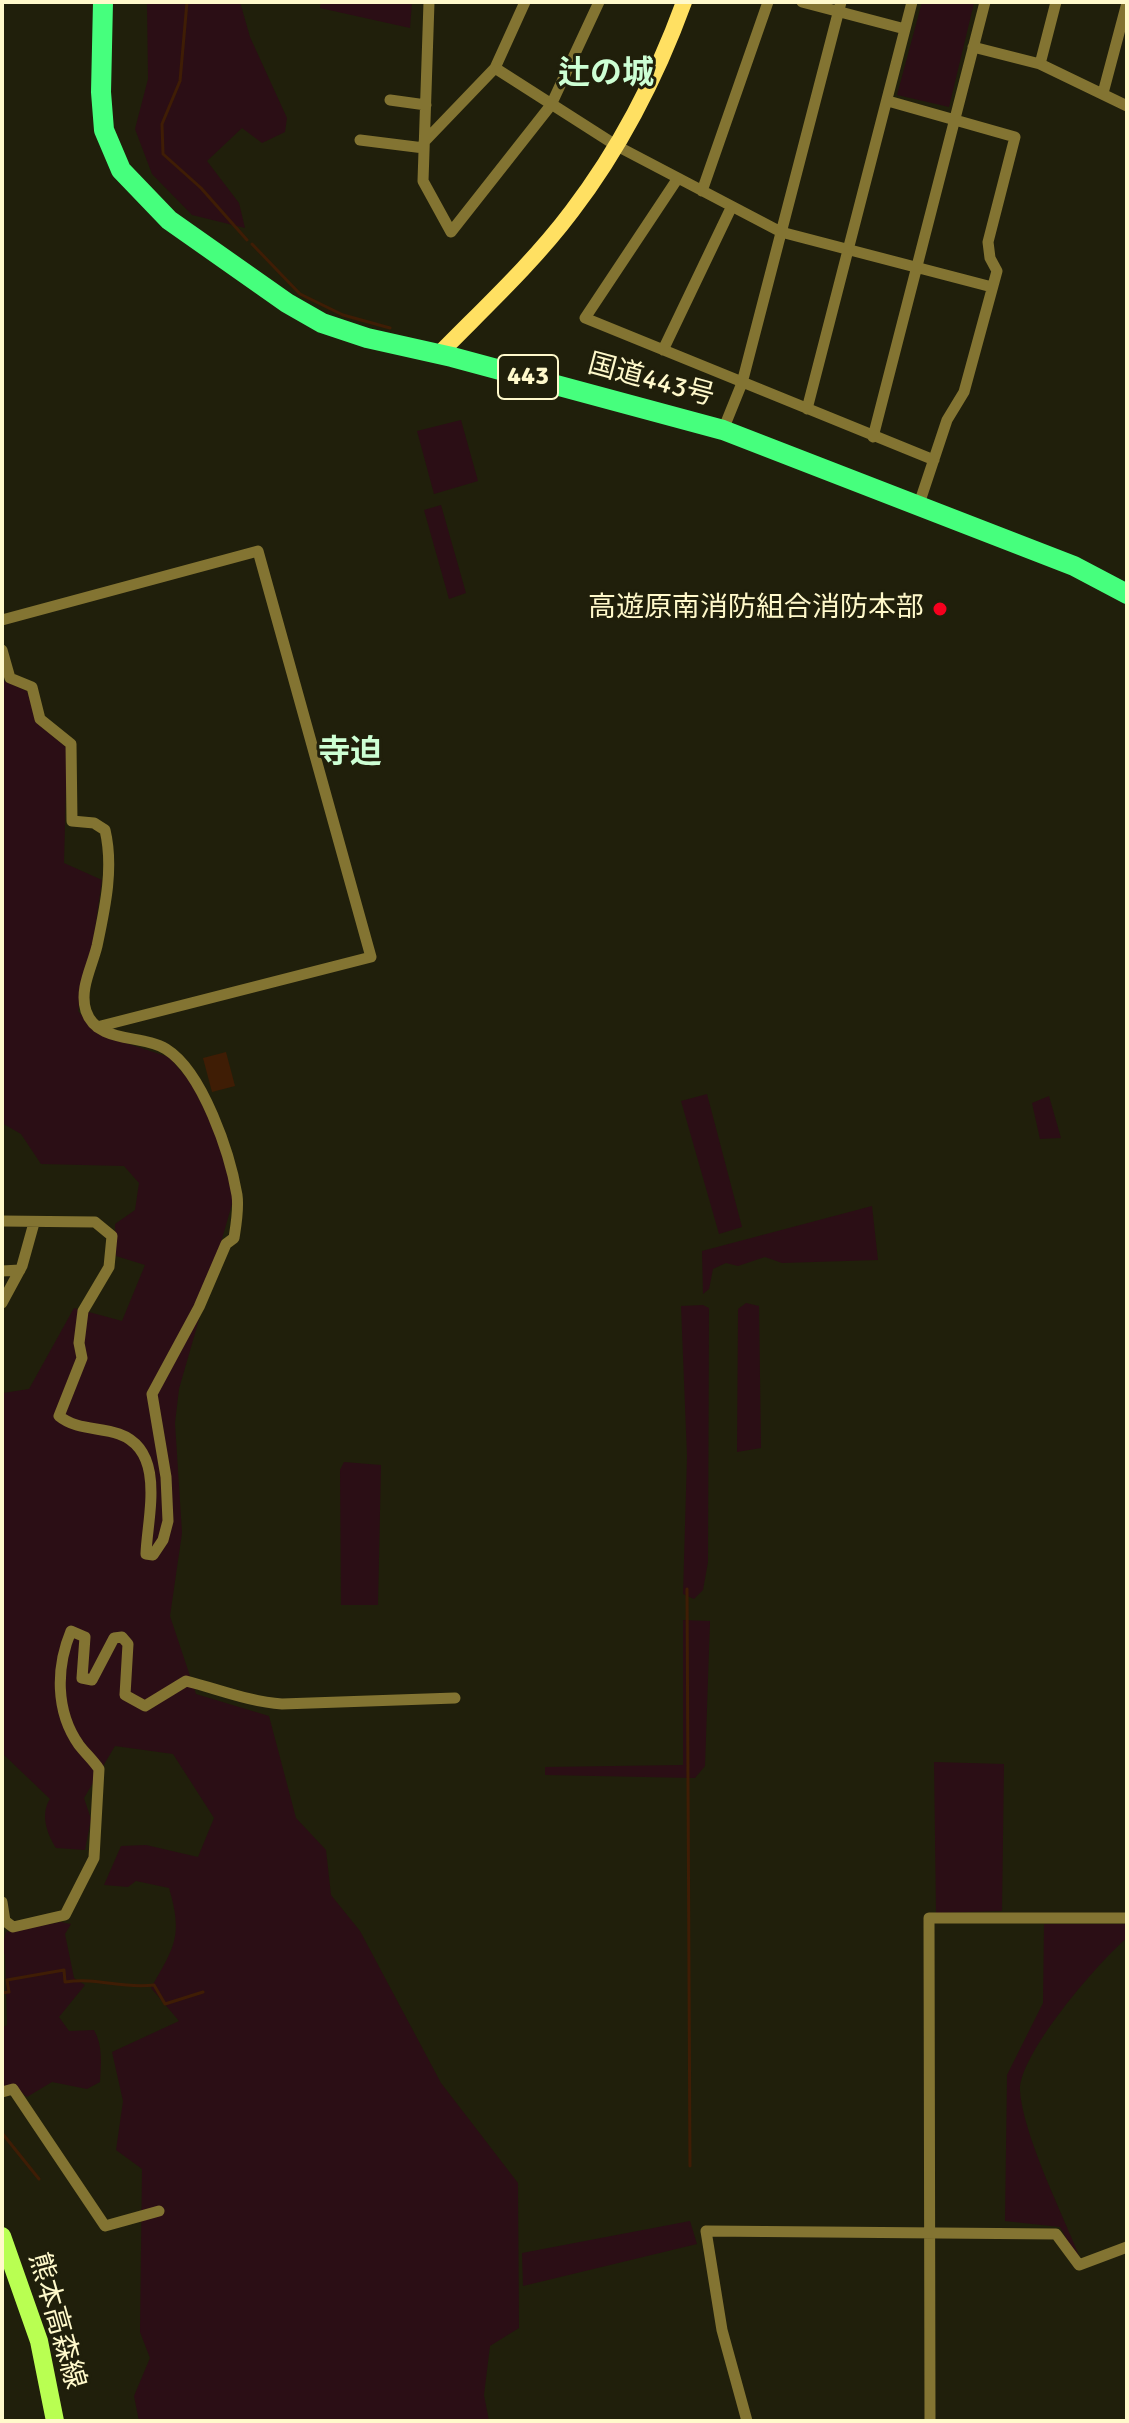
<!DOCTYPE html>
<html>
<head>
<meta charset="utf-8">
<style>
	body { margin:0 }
	#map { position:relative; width:1129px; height:2423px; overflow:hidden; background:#201f0b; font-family:Signika,sans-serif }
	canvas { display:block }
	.frame { position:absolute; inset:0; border:4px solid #fff9cb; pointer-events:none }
</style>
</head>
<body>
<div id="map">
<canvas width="1129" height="2423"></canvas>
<div class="frame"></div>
</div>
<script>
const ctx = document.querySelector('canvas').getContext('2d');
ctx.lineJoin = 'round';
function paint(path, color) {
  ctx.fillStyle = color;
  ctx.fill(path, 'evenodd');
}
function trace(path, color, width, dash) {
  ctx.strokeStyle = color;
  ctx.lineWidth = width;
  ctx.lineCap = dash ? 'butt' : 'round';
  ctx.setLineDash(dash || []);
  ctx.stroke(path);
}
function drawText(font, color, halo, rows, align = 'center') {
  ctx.font = font + ' Signika,"Noto Sans JP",sans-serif';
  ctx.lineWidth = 6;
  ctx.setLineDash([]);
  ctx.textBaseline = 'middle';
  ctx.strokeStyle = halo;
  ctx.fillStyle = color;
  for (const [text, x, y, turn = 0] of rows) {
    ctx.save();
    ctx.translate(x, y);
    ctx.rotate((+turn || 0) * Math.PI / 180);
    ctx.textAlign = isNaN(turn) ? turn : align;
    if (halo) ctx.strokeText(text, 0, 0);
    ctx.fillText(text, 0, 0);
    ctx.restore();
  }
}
const green = new Path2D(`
	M147,2h93l10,35 37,81 -2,14 -23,11 -20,-15 -35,33 32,42 6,25 -53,-13 -40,-41 -17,-45 13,-50z
	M321,2h91l-2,26 -90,-20z
	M922,2l52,1 -25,104 -52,-12z
	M461,420l17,61 -44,13 -17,-63z
	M441,505l25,88 -17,6 -25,-89z
	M2,676l2,5 23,10 10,32 30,25 -3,115 38,17 -10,70 -14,61 20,23 71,23 23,27 24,50 18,63 -55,192 -4,34 7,110 -12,83 26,78 73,22 27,102 30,32 5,45 29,36 81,152 77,100 1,145 -29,18 -6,49 5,26h-350l-5,-25 16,-38 -10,-26 2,-163 -26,-19 7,-49 -11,-49 67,-31 -28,-33c24,-42 32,-52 18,-100l-33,-7 -8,6 -24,-2 17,-39 25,-1 52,12 16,-39 -41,-64 -58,-8 -31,52 7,21 -6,31 -29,-2c-9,-14 -16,-34 -6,-49l-48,-46v-364l1,4 26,-4 45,-81 48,13 23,-56 -29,-9 -1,-32 20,-14 4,-27 -15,-17 -83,-2 -20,-30 -19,-11z
	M707,1094l35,133 -23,7 -38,-133z
	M1049,1096l12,42 -21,1 -8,-36z
	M872,1206l6,54 -96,3 -17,-6 -27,9 -12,-3 -13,6 -4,20 -6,5 -1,-43z
	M746,1303l13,3 2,142 -24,4 1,-143z
	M703,1305l6,3 -1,254 -5,28 -9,9 -11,-5 4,-138 -6,-150z
	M344,1462l37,3 -3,140h-37l-1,-135z
	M683,1620l27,1 -5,145 -10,12 -150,-3v-8l138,-2z
	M934,1762l70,2 -2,147 -66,2z
	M61,1922l10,2 -6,10 9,44 11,7 -26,32 10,14 25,-1c9,16 7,33 6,52l-13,7 -35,-7 -25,15 -15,-13 -10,3v-59l5,-3 -2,-70 -3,-7 4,-16z
	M1044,1924h83v14c-28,23 -109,117 -107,153 3,44 43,124 60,167l-4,-2 -16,-29 -55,-6 2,-146 36,-72z
	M690,2221l7,23 -174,42 -1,-33z`);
const water = new Path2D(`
	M226,1052l9,34 -23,6 -9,-34z`);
const stream = new Path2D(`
	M187,2l-7,79 -18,43 1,30 38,34 46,52
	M252,244l48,50 43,21 47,13
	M687,1589l3,577
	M2,1993l7,-1 -2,-12 57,-10 1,12c34,-5 54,7 89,3l11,19 38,-12
	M2,2133l37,46`);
const street = new Path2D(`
	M429,2l-6,179 28,51 100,-127 48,-103
	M802,2l103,27
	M1056,2l-16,62 87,42
	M973,47l67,17
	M495,68l122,78 164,86 211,55
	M1103,93l24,-90
	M390,100l36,5
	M888,101l127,36 -27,105 2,16 7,13 -33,121 -17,28 -28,84
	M360,140l64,8
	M424,142l71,-74 30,-66
	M678,178l-93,140 349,142
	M702,191l66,-189
	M663,350l68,-142
	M807,409l105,-407
	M723,430l19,-47 99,-381
	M873,437l112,-435
	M2,620l256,-69 113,406 -274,70
	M2,650l8,28 22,9 8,32 31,25 1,77 22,2 11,7c9,38 0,78 -8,116 -5,21 -18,43 -11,65 11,33 56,23 80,38 37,23 64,105 71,146 2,14 -1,30 -3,43l-8,6 -27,63 -47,87 14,83 2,44 -5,19 -10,15 -7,-1c1,-36 21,-103 -27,-120 -20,-7 -43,-4 -60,-18l23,-58 -3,-15 4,-32 26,-44 3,-31 -17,-14 -93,-1
	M2,1271l18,-1
	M2,1303l20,-37 12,-43
	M2,1902l3,19 8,6 52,-12 29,-57 5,-89c-6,-9 -14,-16 -20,-24 -24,-34 -23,-78 -8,-114l14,6 -3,41 10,2 22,-42 8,-1 6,7 -3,51 20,11 41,-25c32,8 64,21 96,23l173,-6
	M2,2092l11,-3 92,137 54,-15
	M747,2421l-25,-91 -16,-99 350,3 23,31 48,-18
	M930,2421l-1,-503h198`);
const secondary = new Path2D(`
	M439,354c45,-46 94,-91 133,-143 48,-63 85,-135 112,-209`);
const primary = new Path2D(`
	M2,2236l37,105 16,80`);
const highway = new Path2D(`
	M103,2l-2,90 3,38 17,40 48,50 118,83 35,20 45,15 85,19 271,73 351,136 53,28`);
const markers = [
	[940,609,8,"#f6001e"]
];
const shields = [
	[528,377,60]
];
const shieldNames = [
	["443",528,377]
];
const streetNames = [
	["国道443号",651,381,15],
	["熊本高森線",56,2321,74]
];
const poiNames = [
	["高遊原南消防組合消防本部",924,609]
];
const quarterNames = [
	["辻の城",606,75],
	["寺迫",350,754]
];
paint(green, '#2b0e15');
paint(water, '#3f1d05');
trace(stream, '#3f1d05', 3);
trace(street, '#837432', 11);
trace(secondary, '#ffe062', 16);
trace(primary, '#b9ff52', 18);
trace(highway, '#46ff7d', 20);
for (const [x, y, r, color] of markers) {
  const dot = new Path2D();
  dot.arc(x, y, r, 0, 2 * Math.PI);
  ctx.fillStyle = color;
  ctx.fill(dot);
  trace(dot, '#201f0b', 3);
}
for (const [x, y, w] of shields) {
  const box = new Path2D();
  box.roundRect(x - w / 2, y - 22, w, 44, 6);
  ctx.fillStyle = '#201f0b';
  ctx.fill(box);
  trace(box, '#fff9cb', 2);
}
drawText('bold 26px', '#fff9cb', null, shieldNames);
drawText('28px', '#fff9cb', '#201f0b', streetNames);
drawText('28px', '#fff9cb', '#201f0b', poiNames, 'right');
drawText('bold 32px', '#cdffd4', '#201f0b', quarterNames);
</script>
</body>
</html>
